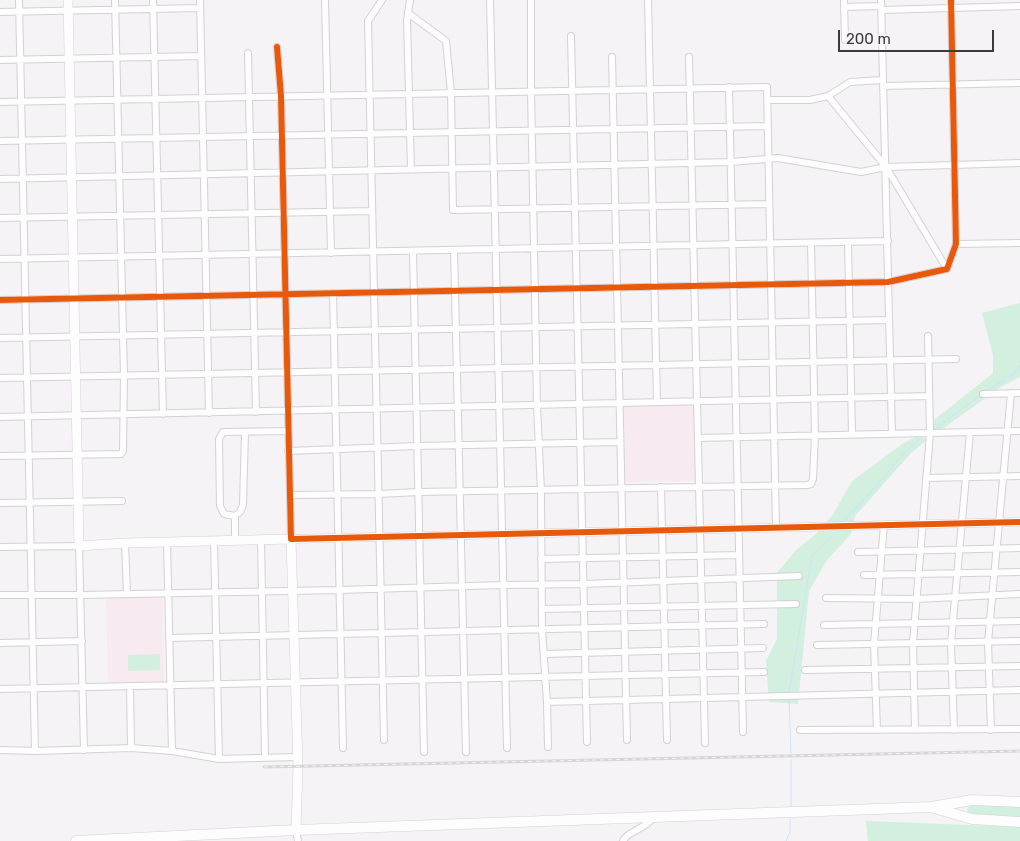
<!DOCTYPE html>
<html>
<head>
<meta charset="utf-8">
<style>
	body { margin:0 }
	#map { position:relative; width:1020px; height:841px; overflow:hidden; background:#f5f3f6; font-family:Rubik,sans-serif }
	canvas { display:block }
	.scale { position:absolute; left:838px; top:30px; width:156px; height:22px; box-sizing:border-box; border:2px solid #3c3a3d; border-top:0; padding-left:6px; font-size:15px; line-height:18px; white-space:nowrap; color:#3c3a3d; -webkit-text-stroke:4px #f6f2f7; paint-order:stroke }
</style>
</head>
<body>
<div id="map">
<canvas width="1020" height="841"></canvas>
<div class="scale">200 m</div>
</div>
<script>
const ctx = document.querySelector('canvas').getContext('2d');
ctx.lineJoin = 'round';
function paint(path, color) {
  ctx.fillStyle = color;
  ctx.fill(path, 'evenodd');
}
function trace(path, color, width, dash) {
  ctx.strokeStyle = color;
  ctx.lineWidth = width;
  ctx.lineCap = dash ? 'butt' : 'round';
  ctx.setLineDash(dash || []);
  ctx.stroke(path);
}
const education = new Path2D(`
	M694,404l1,77 -70,1 -1,-77z
	M163,596l1,86 -56,1 -2,-86z`);
const green = new Path2D(`
	M1020,303v74l-18,9 -61,44 -7,2v-12l59,-47v-18l-11,-42z
	M916,437l12,2 -16,13 -57,64 -4,18 -24,26 -18,31 -11,113 -29,-2 -3,-41 11,-22v-66l19,-23 19,-15 17,-19 20,-35 50,-37z
	M160,654v16l-32,1v-16z
	M970,804l50,1v15l-52,-6 -1,-5z
	M866,821l154,6v14h-152z`);
const stream = new Path2D(`
	M986,391l26,-15 8,-11
	M932,431l49,-36
	M843,522c11,-13 24,-24 35,-38 16,-18 26,-34 46,-48
	M789,692l23,-136 24,-25
	M789,701l2,52
	M791,808v-48
	M786,841l4,-9v-15`);
const minor = new Path2D(`
	M19,0l16,751
	M153,0l10,414
	M200,0l9,413
	M325,0l6,253
	M382,0l-14,21 16,719
	M410,0l-3,20 4,150
	M490,0l17,748
	M531,0v91l6,314 4,86 1,139 5,72 1,45
	M648,0l9,402
	M844,0l1,40
	M881,0l11,434
	M844,7l37,-1
	M881,10l139,-4
	M0,12l200,-4
	M408,13l38,28 5,52 2,117 316,-6
	M571,36l16,706
	M277,47l4,49 10,443
	M248,53l8,359
	M612,57l15,683
	M689,57l16,686
	M0,60l201,-4
	M883,86l137,-3
	M729,87l14,645
	M828,96l58,71 61,102
	M767,100h43l18,-4 22,-14 33,-2
	M0,102l767,-15 9,441
	M0,141l767,-15
	M0,179l731,-17 47,-4 83,14 25,-5 134,-4
	M0,218l372,-7
	M848,242l4,192
	M956,244l64,-1
	M454,250l12,502
	M413,251l11,501
	M0,259l888,-18
	M333,293l10,455
	M0,300l888,-18 59,-13 9,-25 -5,-244
	M0,338l889,-18
	M0,378l956,-19
	M983,394l37,-1
	M0,417l929,-21
	M698,438l322,-7
	M288,451l129,-5 203,-4
	M0,456l121,-2 2,-3 1,-75 -9,-376
	M926,478l94,-2
	M661,487l6,253
	M290,495l88,-1 41,-2 388,-7 4,-1 2,-5 2,-44 -4,-192
	M0,503l122,-2
	M235,516l-11,-2 -4,-8 -1,-67 4,-7 65,-1
	M235,540v-24l5,-4 3,-7 2,-73
	M261,540l4,217
	M214,541l5,218
	M167,542l5,209
	M125,543l2,50
	M0,547l79,-1 5,204
	M858,552l162,-4
	M541,559l198,-4
	M864,575l156,-3
	M0,595h81l258,-5 163,-5 81,-1 216,-8
	M826,598l90,1 104,-5
	M542,609l254,-5
	M824,625l196,-4
	M169,638l595,-14
	M0,643l82,-2
	M817,645l203,-4
	M544,654l219,-6
	M805,670l215,-4
	M130,686l1,62
	M0,689l764,-17
	M547,702l473,-12
	M800,730l220,-1
	M877,730l-3,-86 10,-119
	M915,730l-2,-87 17,-210 -2,-97
	M954,730l-3,-87 19,-211
	M991,730l-3,-88 23,-249
	M0,750l35,1 96,-3 41,3 47,8 78,-2
	M296,830l2,11
	M623,841c4,-8 10,-8 17,-13 5,-2 10,-7 14,-10`);
const tertiary = new Path2D(`
	M291,539l729,-17`);
const secondary = new Path2D(`
	M68,0l11,546 46,-3 166,-4 7,227 -2,64`);
const trunk = new Path2D(`
	M934,808l38,11 48,3
	M76,841l220,-11 635,-23 41,-7 48,2`);
const rail = new Path2D(`
	M264,767l756,-16`);
const cycleway = new Path2D(`
	M277,47l4,49 10,443 729,-17
	M0,300l888,-18 59,-13 9,-25 -5,-244`);
paint(education, '#f8eaf1');
paint(green, '#d2efdf');
trace(stream, '#c6e7f9', 1);
trace(minor, '#d3d1d3', 8);
trace(tertiary, '#d3d1d3', 9);
trace(secondary, '#d3d1d3', 10);
trace(trunk, '#d3d1d3', 11);
trace(minor, '#fefdfe', 6);
trace(tertiary, '#fefdfe', 8);
trace(secondary, '#fefdfe', 9);
trace(trunk, '#fefdfe', 10);
trace(rail, '#d7d6d7', 3);
trace(rail, '#f6f2f7', 1, [4]);
trace(cycleway, '#e8590c', 6);
</script>
</body>
</html>
